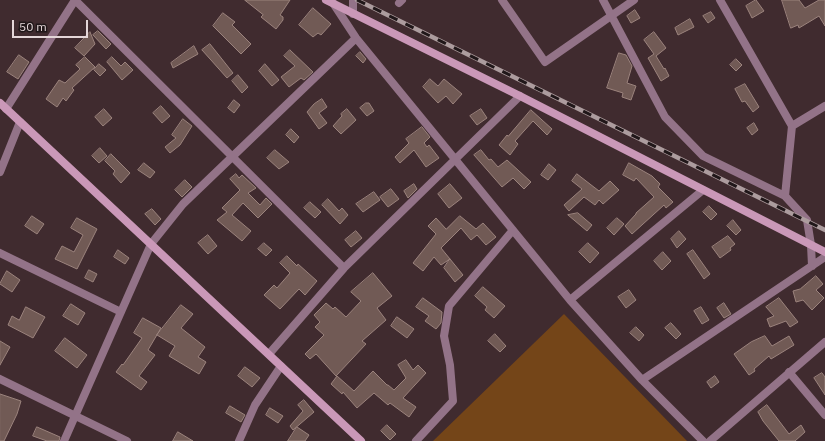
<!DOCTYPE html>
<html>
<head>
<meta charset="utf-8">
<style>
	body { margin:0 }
	#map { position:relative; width:825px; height:441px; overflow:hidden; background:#402b2f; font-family:"IBM Plex Sans",sans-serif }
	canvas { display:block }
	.scale { position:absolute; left:12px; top:20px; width:76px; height:18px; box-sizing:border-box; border:2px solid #e4d6d8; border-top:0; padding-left:5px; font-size:12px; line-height:14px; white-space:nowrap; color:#e4d6d8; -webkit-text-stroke:3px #201719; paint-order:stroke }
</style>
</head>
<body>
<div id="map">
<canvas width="825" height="441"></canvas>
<div class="scale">50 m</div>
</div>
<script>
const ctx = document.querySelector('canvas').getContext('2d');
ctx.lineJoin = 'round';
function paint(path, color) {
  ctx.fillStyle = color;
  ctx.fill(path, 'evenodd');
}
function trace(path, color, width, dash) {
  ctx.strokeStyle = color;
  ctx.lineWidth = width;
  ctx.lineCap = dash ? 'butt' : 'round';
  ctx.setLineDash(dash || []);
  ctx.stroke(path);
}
const green = new Path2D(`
	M564,314l123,127h-254z`);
const building = new Path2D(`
	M245,0h45l-10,15 3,2v3l-7,9 -15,-12 2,-2z
	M756,0l8,11 -12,7 -6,-12z
	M782,0h17l6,8 14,-8h6v26l-6,-10 -20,12 -1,-3 -7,3z
	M313,8l18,16 -10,11 -3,-2 -5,4 -14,-12z
	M635,10l5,8 -9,5 -4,-7z
	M711,12l4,6 -7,5 -5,-7z
	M223,13l12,9 -3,3 19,19 -10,10 -28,-28z
	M690,19l4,8 -16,8 -3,-7z
	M98,31l13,13 -5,5 -13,-14z
	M90,32l5,12 -11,12 -9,-8z
	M654,32l12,16 -10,8 8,13 1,-1 4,8 -8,5 -13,-23 6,-4 -10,-14z
	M210,44l23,29 -6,5 -25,-28z
	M194,46l4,8 -25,14 -2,-5z
	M290,50l23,22 -9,8 -3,-2 -12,9 -8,-10 14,-11 -11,-10z
	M360,52l6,7 -3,4 -7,-7z
	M619,53l7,2 6,11 -5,17 9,3 -5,14 -9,-3 1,-4 -16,-5z
	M19,55l10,7 -11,17 -11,-7z
	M85,57l10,10 -23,21 2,2 -8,11 -3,-3 -6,9 -11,-8 13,-19 6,3 15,-14 -4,-4z
	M112,57l9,9 4,-4 8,8 -11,10 -15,-18z
	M736,59l6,6 -6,6 -6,-6z
	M99,64l7,6 -6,6 -6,-6z
	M265,64l14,16 -7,6 -13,-15z
	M238,75l10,12 -6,6 -10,-12z
	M430,79l8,7 6,-7 18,15 -9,10 -7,-8 -8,7 -15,-16z
	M745,84l14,23 -6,5 -8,-11 -3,1 -7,-13z
	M322,99l5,8 -8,6 8,10 -8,6 -12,-17 7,-8z
	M234,100l6,5 -6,8 -6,-5z
	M366,103h3l5,8 -7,5 -7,-8z
	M161,106l9,10 -8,7 -9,-10z
	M104,109l8,9 -9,8 -8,-9z
	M347,109l9,11 -15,14 -8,-8 9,-10 -1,-2z
	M481,109l6,9 -10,7 -7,-9z
	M531,110l21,19 -5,6 -14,-14 -18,20 3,3 -8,11 -11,-10 8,-10 1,1z
	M183,119l9,7 -12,19 -10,8 -5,-6 11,-9 -4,-3z
	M754,123l4,7 -6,5 -5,-7z
	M422,127l8,10 -6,6 3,4 2,-2 10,13 -13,9 -12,-17 -14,13 -5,-6 14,-14 -3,-4z
	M291,129l8,8 -5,6 -8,-8z
	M100,148l7,8 -8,7 -7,-7z
	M275,150l14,12 -10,7 -12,-11z
	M481,150l8,10 2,-1 7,8 9,-7 24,22 -7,7 -11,-11 -11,9 -28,-32z
	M111,154l19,19 -9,10 -8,-9 2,-3 -10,-10z
	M144,163l11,9 -5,6 -12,-8z
	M629,163l23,13 8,8 -2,3 15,15 -7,6 -2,-3 -32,29 -7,-8 11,-12v-1l18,-16 -18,-19 -2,3 -11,-6z
	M549,164l7,6 -8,10 -7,-5z
	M236,174l3,4 3,-3 14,13 -8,5 12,12 6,-7 6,6 -14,14 -15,-15 -11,12 19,16 -9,10 -25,-21 10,-8 -5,-4 18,-18 -10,-11z
	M577,174l22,17 11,-10 9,9 -16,14 -4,-4 -4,5 -11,-8 -15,14 -5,-6 18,-16 -10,-8z
	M185,180l7,7 -10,10 -7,-7z
	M414,184l3,5 -9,9 -4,-7z
	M450,184l12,14 -13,10 -11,-14z
	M391,189l8,10 -11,8 -8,-10z
	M374,192l6,8 -17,12 -7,-8z
	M328,199l11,12 3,-3 6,7 -8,9 -18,-19z
	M310,202l11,10 -6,6 -11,-10z
	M709,206l8,8 -6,6 -8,-8z
	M152,209l9,10 -6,6 -10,-11z
	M578,213l14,12 -5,6 -19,-16z
	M32,216l12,8 -7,10 -12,-8z
	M460,216l16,13 7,-6 13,14 -10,8 -9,-10 -6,5 -10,-12 -20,20 9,11 -9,6 -7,-8 -11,14 -10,-8 23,-29 -8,-8 8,-8 10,11z
	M77,218l20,11 -20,40 -22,-10 7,-13 12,6 9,-17 -12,-7z
	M617,218l7,6 -10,11 -7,-7z
	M733,220l8,10 -5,5 -9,-9z
	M356,231l6,7 -11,9 -6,-7z
	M679,231l7,8 -9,9 -6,-9z
	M208,235l9,11 -9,8 -10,-11z
	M728,236l7,8 -5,4 1,2 -11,8 -8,-11z
	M264,243l8,7 -6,6 -8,-7z
	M588,243l11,10 -9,10 -11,-11z
	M118,250l11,8 -4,6 -11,-7z
	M693,250l17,24 -6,5 -17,-25z
	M663,252l8,9 -9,9 -8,-9z
	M287,256l10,10 1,-2 19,17 -12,14 -6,-6 -19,20 -16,-14 10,-10 3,3 13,-15 -10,-10z
	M450,259l13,16 -8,7 -11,-14z
	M89,270l8,4 -4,8 -8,-4z
	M7,271l13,9 -8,12 -12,-8z
	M373,273l19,23 -15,12 9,12 -24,21 4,3 -30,32 -20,-22 -6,5 -5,-5 19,-19 -9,-8 5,-5 -6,-7 12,-12 7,6 2,-2 11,10 15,-16 -10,-9z
	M816,276l7,8 -7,6 8,8 -12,12 -9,-10 -7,2 -3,-11 7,-2z
	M483,287l22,19 -11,12 -9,-8 2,-3 -12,-11z
	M629,290l7,10 -10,8 -8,-11z
	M423,298l19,14 -1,11 -5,6 -11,-8 4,-5 -13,-9z
	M779,298l19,24 -8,5 -4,-6 -16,6 -3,-8 7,-3 -8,-9z
	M724,303l7,11 -7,4 -7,-10z
	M71,304l14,9 -7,12 -15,-9z
	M181,305l12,9 -12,14 24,19 -7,10 8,5 -7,12 -30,-18 6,-10 -18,-11z
	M26,307l19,10 -12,21 -25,-13 4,-9 7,4z
	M701,307l8,13 -7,4 -8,-13z
	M397,317l17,12 -7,9 -16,-12z
	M143,318l18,10 -13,22 7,5 -16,21 8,6 -6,8 -25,-18 6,-8 1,1 19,-27 -8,-5z
	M671,323l10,11 -5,5 -11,-11z
	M636,327l8,8 -5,6 -9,-8z
	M495,334l11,12 -6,6 -12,-11z
	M765,336l7,10 17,-10 5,9 -23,14 -2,-3 -15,13 1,2 -6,4 -15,-21 17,-12z
	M65,338l22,17 -10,13 -22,-17z
	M0,341l10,6 -10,18z
	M406,360l7,10 5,-5 8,8 -23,25 13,9 -7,10 -19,-14 -2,2 -14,-12 -17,15 -14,-16 -1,2 -11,-10 6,-8 17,15 19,-20 14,14h1l6,5 12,-12 -8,-13z
	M245,367l15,11 -8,9 -14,-11z
	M822,373l3,4v18l-11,-17z
	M715,376l4,6 -8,6 -4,-6z
	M0,394l21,7 -4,13 -13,27h-4z
	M304,400l10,12 -21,18 -3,-4 13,-15 -5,-6z
	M767,405l22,29 12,-9 4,7 -10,9h-16l-16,-20 -5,-9z
	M230,406l15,9 -4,7 -15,-9z
	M270,408l13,8 -5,7 -12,-8z
	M387,425l9,9 -6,6 -9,-9z
	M37,427l23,10 -1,4h-12l-14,-5z
	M297,427l12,8 -4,6h-17z
	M178,432l15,9h-20z`);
const street = new Path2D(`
	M75,0l269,268
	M353,0v14
	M502,0l43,62 89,-62
	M603,0l62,117 38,39 82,40
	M720,0l72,126
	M333,3l23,35 214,262 72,80 61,61
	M399,3l3,-3
	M6,109l69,-109
	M0,172l20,-50
	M0,253l121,59
	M812,266l-1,-21 -4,-25 -22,-24 7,-70 33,-20
	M570,300l133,-110
	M269,354l75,-86 176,-172
	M789,372l36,43
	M0,379l127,62
	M642,380l183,-123
	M64,441l87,-197 32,-40 173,-166
	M239,441l16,-36 26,-39
	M416,441l37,-40 -3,-36 -6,-29 5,-30 64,-76
	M710,441l115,-99`);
const secondary = new Path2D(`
	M326,0l194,96 305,156
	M0,103l361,338`);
const rail = new Path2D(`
	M357,0l468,230`);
paint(green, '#744518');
paint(building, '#715a55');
trace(building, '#9b837d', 1);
trace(street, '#937388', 8);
trace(secondary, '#ca98b8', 8);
trace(rail, '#ac9c9e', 4.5);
trace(rail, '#201719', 3, [9]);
</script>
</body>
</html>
